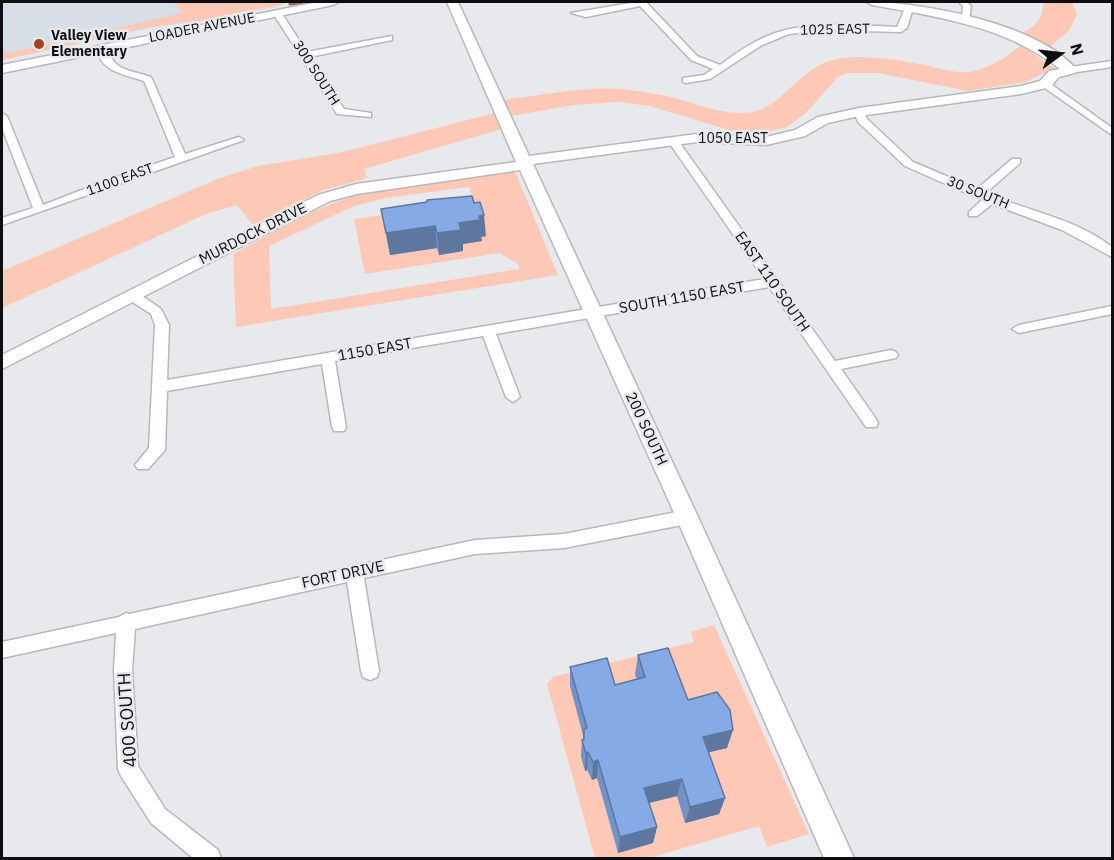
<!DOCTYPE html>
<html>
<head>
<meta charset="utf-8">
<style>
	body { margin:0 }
	#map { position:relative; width:1114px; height:860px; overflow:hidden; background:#e7e9ec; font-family:"IBM Plex Sans",sans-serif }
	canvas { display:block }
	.frame { position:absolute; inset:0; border:3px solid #0d0e0f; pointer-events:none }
	.north { position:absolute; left:1030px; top:24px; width:60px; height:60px; -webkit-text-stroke:4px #e7e9ec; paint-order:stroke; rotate:75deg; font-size:16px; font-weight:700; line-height:24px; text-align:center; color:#0d0e0f }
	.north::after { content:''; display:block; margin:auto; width:21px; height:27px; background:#0d0e0f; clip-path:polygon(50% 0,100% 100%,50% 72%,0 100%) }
</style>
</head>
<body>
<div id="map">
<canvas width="1114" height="860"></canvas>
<div class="frame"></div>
<div class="north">N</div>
</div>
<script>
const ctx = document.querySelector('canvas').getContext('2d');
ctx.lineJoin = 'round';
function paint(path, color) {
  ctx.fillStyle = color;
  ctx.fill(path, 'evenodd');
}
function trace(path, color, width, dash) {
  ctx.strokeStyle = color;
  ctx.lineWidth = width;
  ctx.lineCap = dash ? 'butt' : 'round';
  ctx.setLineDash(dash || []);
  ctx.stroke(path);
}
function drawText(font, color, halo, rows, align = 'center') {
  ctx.font = font + ' "IBM Plex Sans",sans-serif';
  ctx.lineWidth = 5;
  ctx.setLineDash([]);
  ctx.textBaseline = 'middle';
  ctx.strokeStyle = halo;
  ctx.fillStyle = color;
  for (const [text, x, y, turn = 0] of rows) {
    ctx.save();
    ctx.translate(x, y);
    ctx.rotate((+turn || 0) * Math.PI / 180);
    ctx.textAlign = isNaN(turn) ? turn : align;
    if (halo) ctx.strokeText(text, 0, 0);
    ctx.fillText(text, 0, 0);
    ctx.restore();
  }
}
const built = new Path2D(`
	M2,2h279l1,4 -71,14 -60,8 -149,32z`);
const green = new Path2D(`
	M174,2h110l1,2 -74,15 -61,8 -69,15 -3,-5 104,-24z
	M1043,2h29l5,13 -9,17 -19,15 -28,-14c13,-4 24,-17 22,-31z
	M72,39l4,5 -74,16v-6z
	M1021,45l33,23 -28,14 -58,9 -90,-18h-32l-8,4 -32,36 -19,14 -28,7 -30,-4 -79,-24 -31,-4 -45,3 -63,11 -7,-16c38,-5 79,-14 118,-11 15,2 30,4 45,7 25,6 49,17 75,17 43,0 54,-50 101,-55 25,-3 52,2 77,6 19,4 39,12 58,6 17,-5 30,-14 43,-25z
	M495,113l7,16 -138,40 3,9 -46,13 -68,34 -16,-20 -31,9 -204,94v-37l218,-93 38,-12 85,-14z
	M515,171l43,104 -322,52 -3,-73c37,-20 74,-43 115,-56 50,-16 114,-19 167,-27zM469,187l4,15 -119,17 11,55 134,-21 19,11 1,5 -248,40 -2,-63 85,-40 31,-8z
	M714,625l95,209 -42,13 -8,-21 -110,32h-54l-48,-174 6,-7 141,-35 -3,-10zM642,696l77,118 -42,-18 -36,9 -23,48 -21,-75 -5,1 -5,-9 -2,1 1,-25z`);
const stream = new Path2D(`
	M290,4l15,-2`);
const street = new Path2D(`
	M637,2h9l51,54 23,9c11,-8 23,-17 35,-23 43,-24 95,-17 142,-15l9,-21 7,2 -6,20 -6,4 -74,-2 -38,4 -27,11 -52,34 -24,4 -3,-1v-4l21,-3 9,-6 -22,-9 -51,-54 -54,11 -15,-4z
	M959,2h8l4,4 -2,15 -7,-2 1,-13z
	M274,11h6l27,41 85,-16v4l-82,17 34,52 27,4v4l-34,-3 -64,-101z
	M99,46h6c12,27 20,22 46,31l34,77 54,-17 5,3 -242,85v-7l31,-10 -31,-80v-15l5,3 36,89 67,-26 65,-22 -31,-76c-17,-6 -49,-10 -45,-35z
	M1112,61v6l-42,6 -5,-3 5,-3z
	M1042,82h6l64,46v7l-70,-49z
	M859,109l4,1 4,9 46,43 64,27 35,-30h8v4l-34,30c41,18 91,26 126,54v10l-50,-27 -70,-26 -15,12h-8v-4l13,-12 -77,-34 -47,-44 -4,-10z
	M673,138l4,1 158,222 56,-11 5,2 2,3 -2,3 -55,11 35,50 2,4 -2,4h-10l-97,-140 -273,47 24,63 -7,5 -7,-5 -23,-61 -148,25 11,66 -2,4h-10l-2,-4 -10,-63 -155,27 -2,59 -17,19h-10l-3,-4 14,-17 6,-123 -4,-11 -23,-15 -1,-3 1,-3h10l23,16 8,16 -2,55 597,-101 -96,-138z
	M1112,306v8l-93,19 -7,-4 7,-4z
	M687,510l6,2 2,5 -2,5 -6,2 -123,24 -89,6 -111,24 15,93 -2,6 -7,3 -7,-3 -2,-6 -14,-89 -212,47 -3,41 6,96 27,43 53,41 3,8h-28l-42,-35 -30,-47 -3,-7 -4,-99 2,-37 -114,25v-16l117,-25 7,-4 3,1 346,-74 89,-6z`);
const secondary = new Path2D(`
	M318,2h21l-6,3 -331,68v-8z
	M447,2h11l71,154 168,-22 69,3 29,-7 23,-13 41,-9 162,-22 19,-5 9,-10 11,-2c-55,-43 -121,-52 -188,-64l-5,-3c56,0 172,22 210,68l-2,3 -16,4 -9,10 -29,7 -162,22 -31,7 -23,13 -39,9 -69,-3 -164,22 165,353 156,341h-30l-148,-341 -156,-347 -163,24 -27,7 -328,168v-14l316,-160 38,-11 160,-22z`);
const wall = new Path2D(`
	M381,209l105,27 -5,1 1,4 -19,3v7l-24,4 -2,-7 -47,7z
	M638,655l50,45 39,48 -19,4 17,46 -6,16 -34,9 -8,-27 -28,7 8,24 -4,16 -35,10 -21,-75 -5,2 -5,-10 -2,1 -4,-14 1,-17 1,-1v-4l-13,-49v-19l45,18 22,-6 -2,-4z`);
const shadedWall = new Path2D(`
	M484,215l2,21 -5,1 1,4 -19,3v7l-24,4 -2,-22 22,-10 20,-7z
	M435,226l2,22 -47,7 -4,-22z
	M733,730l-6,18 -29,7 5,-18z
	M588,752l-1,18 -2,1 1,-17z
	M598,760l-1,18 -5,2 1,-18z
	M682,779l-5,17 -36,9 3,-17z
	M725,798l-6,16 -34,9 5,-16z
	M657,827l-4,16 -35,10 2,-16z`);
const building = new Path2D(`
	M472,196l2,7 6,-1 4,13 -5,1 1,4 -21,3 2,7 -24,3 -2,-7 -49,7 -5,-24 46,-7v-2z
	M668,648l20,52 29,-8 13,18 3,20 -30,7 22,61 -35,9 -8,-28 -38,9 13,39 -37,10 -22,-77 -5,2 -5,-10 -2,2 -4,-14 2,-1v-10l3,-1 -17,-61 37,-9 8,27 30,-8 -7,-22z`);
const markers = [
	[39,44,6,"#a64016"]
];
const farStreetnames = [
	["LOADER AVENUE",202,28,-11],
	["1025 EAST",835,30,-1],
	["300 SOUTH",316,73,57],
	["1050 EAST",733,139],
	["1100 EAST",120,180,-20],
	["30 SOUTH",978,193,22]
];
const farPoinames = [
	["Valley View",51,36],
	["Elementary",51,52]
];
const streetNames = [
	["MURDOCK DRIVE",253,234,-27],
	["EAST 110 SOUTH",772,282,55],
	["SOUTH 1150 EAST",682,298,-10],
	["1150 EAST",375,350,-10],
	["200 SOUTH",646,429,65],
	["FORT DRIVE",343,575,-12]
];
const nearStreetnames = [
	["400 SOUTH",128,720,-94]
];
paint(built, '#d8dee7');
paint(green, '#fdc8b5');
trace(stream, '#9c6a58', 3);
trace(street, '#b7b8bb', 3);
trace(secondary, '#b7b8bb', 3);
paint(street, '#fff');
paint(secondary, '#fff');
paint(wall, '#7392c5');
paint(shadedWall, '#5e77a0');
paint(building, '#86aae5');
trace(building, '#5e77a0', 1.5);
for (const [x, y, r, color] of markers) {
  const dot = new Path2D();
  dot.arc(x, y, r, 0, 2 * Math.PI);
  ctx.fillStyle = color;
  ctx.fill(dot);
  trace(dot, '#e7e9ec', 2);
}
drawText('14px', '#0d0e0f', '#e7e9ec', farStreetnames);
drawText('bold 14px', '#0d0e0f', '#e7e9ec', farPoinames, 'left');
drawText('15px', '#0d0e0f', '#e7e9ec', streetNames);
drawText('18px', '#0d0e0f', '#e7e9ec', nearStreetnames);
</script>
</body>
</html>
